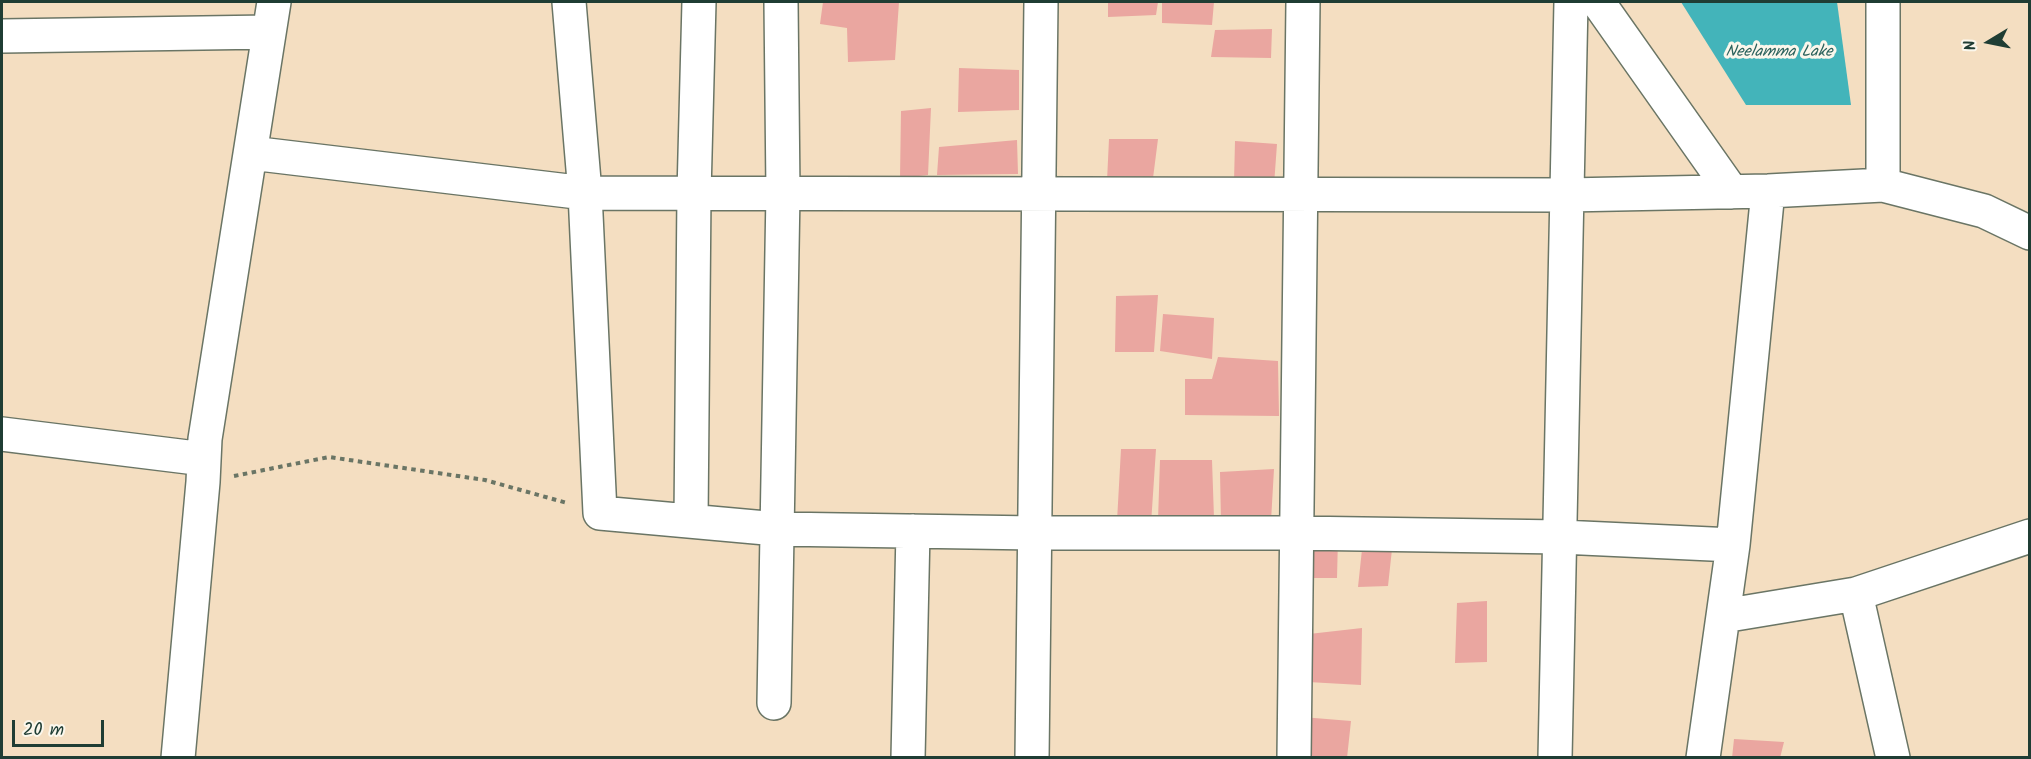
<!DOCTYPE html>
<html>
<head>
<meta charset="utf-8">
<style>
	body { margin:0 }
	#map { position:relative; width:2031px; height:759px; overflow:hidden; background:#f4dec1; font-family:Kalam,sans-serif }
	canvas { display:block }
	.frame { position:absolute; inset:0; border:3px solid #1f3d34; pointer-events:none }
	.north { position:absolute; left:1959px; top:12px; width:60px; height:60px; -webkit-text-stroke:4px #fbf7ec; paint-order:stroke; rotate:260deg; font-size:16px; font-weight:700; line-height:24px; text-align:center; color:#1f3d34 }
	.north::after { content:''; display:block; margin:auto; width:21px; height:27px; background:#1f3d34; clip-path:polygon(50% 0,100% 100%,50% 72%,0 100%) }
	.scale { position:absolute; left:12px; top:720px; width:92px; height:27px; box-sizing:border-box; border:3px solid #1f3d34; border-top:0; padding-left:8px; font-size:18px; line-height:21px; white-space:nowrap; color:#1f3d34; -webkit-text-stroke:4px #fbf7ec; paint-order:stroke }
</style>
</head>
<body>
<div id="map">
<canvas width="2031" height="759"></canvas>
<div class="frame"></div>
<div class="north">N</div>
<div class="scale">20 m</div>
</div>
<script>
const ctx = document.querySelector('canvas').getContext('2d');
ctx.lineJoin = 'round';
function paint(path, color) {
  ctx.fillStyle = color;
  ctx.fill(path, 'evenodd');
}
function trace(path, color, width, dash) {
  ctx.strokeStyle = color;
  ctx.lineWidth = width;
  ctx.lineCap = dash ? 'butt' : 'round';
  ctx.setLineDash(dash || []);
  ctx.stroke(path);
}
function drawText(font, color, halo, rows, align = 'center') {
  ctx.font = font + ' Kalam,sans-serif';
  ctx.lineWidth = 6;
  ctx.setLineDash([]);
  ctx.textBaseline = 'middle';
  ctx.strokeStyle = halo;
  ctx.fillStyle = color;
  for (const [text, x, y, turn = 0] of rows) {
    ctx.save();
    ctx.translate(x, y);
    ctx.rotate((+turn || 0) * Math.PI / 180);
    ctx.textAlign = isNaN(turn) ? turn : align;
    if (halo) ctx.strokeText(text, 0, 0);
    ctx.fillText(text, 0, 0);
    ctx.restore();
  }
}
const water = new Path2D(`
	M1681,2h156l14,103h-105z`);
const building = new Path2D(`
	M823,2h76l-4,58 -47,2 -1,-34 -27,-4z
	M1108,2h50l-2,13 -48,2z
	M1162,2h52l-2,23 -50,-2z
	M1272,29l-1,29 -60,-1 4,-27z
	M959,68l60,2v40l-61,2z
	M931,108l-3,67 -28,3 1,-67z
	M1109,139h49l-6,47 -45,-5z
	M1017,140l1,34 -81,1 2,-28z
	M1235,141l42,3 -3,41 -40,-3z
	M1158,295l-4,57h-39l1,-56z
	M1163,314l51,4 -2,41 -52,-8z
	M1218,357l60,4 1,55 -94,-1v-36h27z
	M1121,449h35l-5,75 -34,-3z
	M1160,460h52l2,58 -56,2z
	M1274,469l-3,52 -50,1 -1,-50z
	M1338,538l-1,40h-27l3,-39z
	M1363,540h30l-5,46 -30,1z
	M1487,601v61l-32,1 2,-60z
	M1362,628l-1,57 -53,-3 1,-48z
	M1302,717l49,4 -4,37h-47z
	M1734,739l50,3 -4,16h-48z`);
const path = new Path2D(`
	M234,476l95,-19 156,23 82,23`);
const street = new Path2D(`
	M569,2l16,191 15,320 177,16 258,4h261l265,4 172,8
	M1598,2l134,190
	M2,36l267,-4
	M251,153l334,40 982,2 201,-4 115,-6 101,26 46,22
	M1883,185v-183
	M2,434l202,25
	M691,520l3,-327 5,-191
	M1856,594l37,164
	M1723,616l133,-22 174,-58
	M774,703l9,-510 -2,-191
	M178,758l25,-276 2,-43 69,-437
	M908,758l5,-227
	M1032,758l9,-756
	M1294,758l9,-756
	M1555,758l16,-756
	M1703,758l30,-213 35,-354`);
const waterNames = [
	["Neelamma Lake",1779,53]
];
paint(water, '#43b4ba');
paint(building, '#eaa6a0');
trace(street, '#6a7565', 36);
trace(path, '#6a7565', 4, [4.5, 4.5]);
trace(street, '#fff', 33);
drawText('italic 16px', '#2a615c', '#fbf7ec', waterNames);
</script>
</body>
</html>
